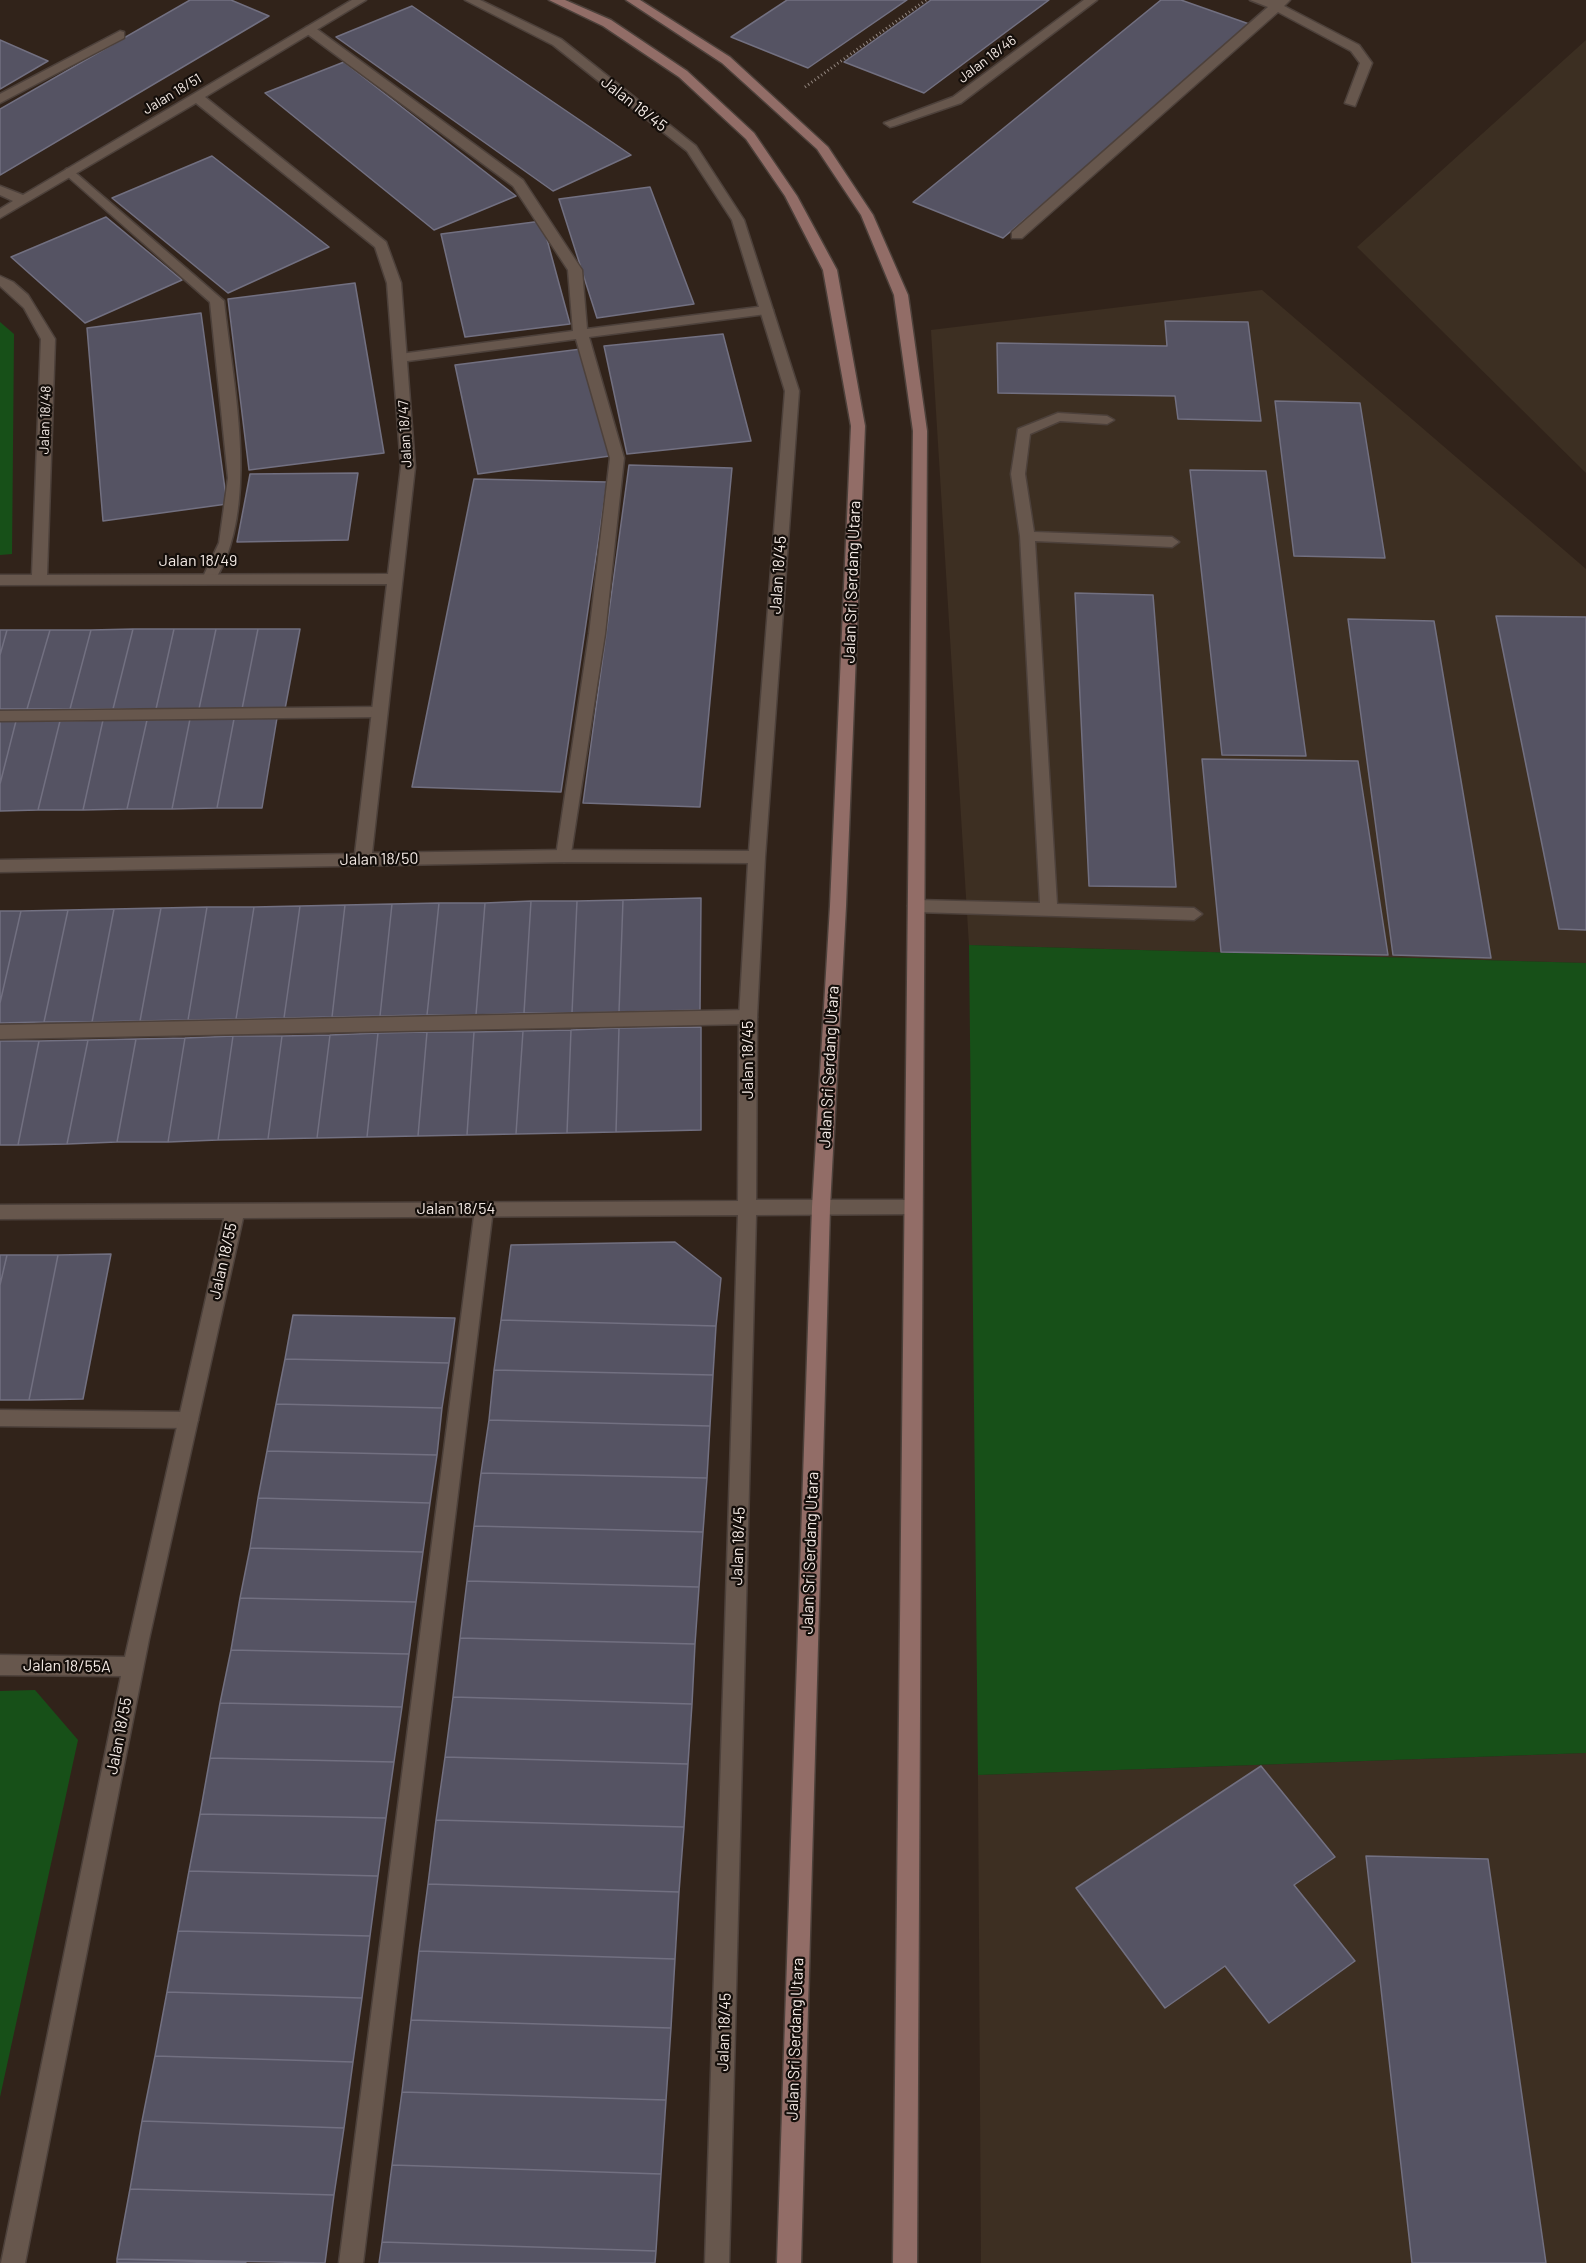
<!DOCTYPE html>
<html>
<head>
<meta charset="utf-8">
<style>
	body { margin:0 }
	canvas { display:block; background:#31231a }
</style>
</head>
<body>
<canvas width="1586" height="2263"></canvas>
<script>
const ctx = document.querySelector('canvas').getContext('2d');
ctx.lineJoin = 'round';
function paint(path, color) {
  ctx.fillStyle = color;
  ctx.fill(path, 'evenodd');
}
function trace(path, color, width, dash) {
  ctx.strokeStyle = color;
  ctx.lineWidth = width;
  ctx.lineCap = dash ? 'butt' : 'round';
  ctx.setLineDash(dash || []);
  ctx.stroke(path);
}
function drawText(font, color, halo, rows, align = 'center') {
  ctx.font = font + ' Barlow,sans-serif';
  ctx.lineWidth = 4.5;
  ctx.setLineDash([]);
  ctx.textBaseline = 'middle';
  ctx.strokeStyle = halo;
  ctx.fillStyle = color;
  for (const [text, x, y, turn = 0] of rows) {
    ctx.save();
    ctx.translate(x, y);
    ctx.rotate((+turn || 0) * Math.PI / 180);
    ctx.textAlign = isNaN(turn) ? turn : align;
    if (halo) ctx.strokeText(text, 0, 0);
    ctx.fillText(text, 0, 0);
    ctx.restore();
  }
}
const industrial = new Path2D(`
	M1586,40v433l-229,-226z`);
const education = new Path2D(`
	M1262,290l324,279v394l-617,-18 -38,-615z
	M1586,1753v510h-605l-3,-488z`);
const green = new Path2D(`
	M0,322l14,12 -2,220 -12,1z
	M969,945l617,18v790l-608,22z
	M35,1690l43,50 -78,357v-406z`);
const building = new Path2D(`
	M190,0h41l38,16 -269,159v-66z
	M787,0h120l-99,68 -77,-31z
	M931,0h118l-125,93 -80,-31z
	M1161,0h20l71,25 -249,213 -90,-36z
	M412,6l219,149 -78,36 -217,-154z
	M0,40l48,21 -48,28z
	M344,62l172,134 -82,34 -169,-137z
	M212,156l117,91 -101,46 -116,-95z
	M650,187l44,117 -97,14 -38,-119z
	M106,217l76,63 -97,43 -74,-66z
	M542,221l28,103 -105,13 -24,-103z
	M355,283l29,170 -135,17 -21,-171z
	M201,313l26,191 -124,17 -16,-193z
	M1165,321l83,1 13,99 -83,-2 -3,-23 -177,-3 -1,-50 170,3z
	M723,334l28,107 -124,13 -23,-108z
	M581,349l29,107 -132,18 -23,-109z
	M1275,401l85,2 25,155 -91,-2z
	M629,465l103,3 -32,339 -117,-4z
	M1190,470l76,1 40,285 -84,-1z
	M358,473l-10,67 -111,2 13,-68z
	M474,479l133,3 -46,310 -149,-5z
	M1075,593l78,2 23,292 -87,-1z
	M1496,616l90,1v313l-27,-1z
	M1348,619l86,2 57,337 -98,-3z
	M133,629l-20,80h-43l21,-79z
	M133,629h41l-18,80h-43z
	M174,629h42l-17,80h-43z
	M216,629h42l-16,80h-43z
	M258,629h42l-15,80h-43z
	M0,630h7l-7,25z
	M7,630h43l-23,79h-27v-54z
	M50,630h41l-21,79h-43z
	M277,718l-15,90h-45l17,-89z
	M190,719h44l-17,89 -45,1z
	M190,719l-18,90h-45l20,-89z
	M103,720h44l-20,89 -44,1z
	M103,720l-20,90h-45l22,-89z
	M0,721h16l-16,63z
	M16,721h44l-22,89 -38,1v-27z
	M1202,759l156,2 30,194 -167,-3z
	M701,898l-1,112 -81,2 4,-112z
	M623,900l-4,112 -47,1 5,-112z
	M531,901l-7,112 -48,2 9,-112z
	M531,901h46l-5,112h-48z
	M439,903l-12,112 -47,1 12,-112z
	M439,903h46l-9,112h-49z
	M392,904l-12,112 -48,1 13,-112z
	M345,905l-13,112 -48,1 16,-112z
	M300,906l-16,112 -48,1 18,-112z
	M207,907l-19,113 -48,1 21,-113z
	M207,907h47l-18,112 -48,1z
	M161,908l-21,113 -48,1 22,-113z
	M114,909l-22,113h-48l24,-112z
	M68,910l-24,112 -44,1v-20l21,-92z
	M0,911h21l-21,92z
	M701,1027v103l-85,2 3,-104z
	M619,1028l-3,104 -49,1 4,-103z
	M571,1030l-4,103 -51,1 7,-103z
	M523,1031l-7,103 -49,1 7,-103z
	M427,1032h47l-7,103 -49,1z
	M427,1032l-9,104 -51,1 11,-104z
	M378,1033l-11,104 -50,1 13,-103z
	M330,1035l-13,103 -49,1 14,-103z
	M233,1036h49l-14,103 -50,1z
	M233,1036l-15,104 -50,2 17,-104z
	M185,1038l-17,104h-51l19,-103z
	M136,1039l-19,103 -50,2 21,-104z
	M88,1040l-21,104 -49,1 21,-104z
	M0,1041h39l-21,104h-18z
	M675,1242l46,36 -5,48 -215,-6 10,-75z
	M111,1254l-28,145 -54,1 29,-145z
	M0,1255h7l-7,30z
	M7,1255h51l-29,145h-29v-115z
	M293,1315l162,3 -6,45 -164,-4z
	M501,1320l215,6 -3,49 -219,-5z
	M285,1359l164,4 -7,45 -166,-4z
	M494,1370l219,5 -3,51 -221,-6z
	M276,1404l166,4 -5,47 -170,-4z
	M489,1420l221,6 -3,52 -226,-5z
	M267,1451l170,4 -7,48 -172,-5z
	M481,1473l226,5 -4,54 -229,-6z
	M258,1498l172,5 -7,49 -173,-4z
	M474,1526l229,6 -4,55 -232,-6z
	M250,1548l173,4 -7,50 -176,-4z
	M467,1581l232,6 -4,57 -235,-6z
	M240,1598l176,4 -7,52 -178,-4z
	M460,1638l235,6 -3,60 -239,-7z
	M231,1650l178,4 -7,53 -182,-4z
	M453,1697l239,7 -4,60 -243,-7z
	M220,1703l182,4 -8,55 -184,-4z
	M445,1757l243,7 -4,63 -248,-7z
	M210,1758l184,4 -8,56 -186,-4z
	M1261,1766l74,91 -41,28 61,76 -86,62 -44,-57 -60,42 -89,-120z
	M200,1814l186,4 -8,58 -189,-5z
	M436,1820l248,7 -5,65 -251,-8z
	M1366,1856l122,3 58,404h-134z
	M189,1871l189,5 -8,60 -192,-5z
	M428,1884l251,8 -4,67 -256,-8z
	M178,1931l192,5 -8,62 -195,-6z
	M419,1951l256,8 -4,69 -260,-8z
	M167,1992l195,6 -9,64 -198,-6z
	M411,2020l260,8 -5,72 -264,-8z
	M155,2056l198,6 -9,66 -202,-7z
	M402,2092l264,8 -5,74 -269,-9z
	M142,2121l202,7 -10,67 -204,-6z
	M392,2165l269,9 -5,77 -274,-9z
	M130,2189l204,6 -9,68 -208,-4z
	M382,2242l274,9 -1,12h-276z
	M117,2259l129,4h-129z`);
const path = new Path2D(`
	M805,87l121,-87`);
const lane = new Path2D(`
	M1250,0h40l-6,6 75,39 13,18 -17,43 -10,-3 15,-40 -9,-12 -73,-39 -256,226h-10v-6l256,-225z
	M306,27h8l209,153 59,90 5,59 179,-23 7,4 -7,4 -177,23 35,121 -19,176 -35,226 -6,2 -8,-6 33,-222 21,-176 -34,-119 -176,23 -7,-4 7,-4 173,-23 -5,-61 -55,-84 -207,-153z
	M120,31l4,1v6l-124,65v-9z
	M70,168l154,133c9,85 37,206 -10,281h-10l-2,-3 17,-36 9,-65 -18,-176 -144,-127v-6z
	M1058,413l49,3 7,4 -7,4 -47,-3 -30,13 -5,40 9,58 138,5 7,5 -7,5 -137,-6 22,363 137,4 8,6 -8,6 -278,-8 -8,-6 8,-6 124,3 -20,-367 -9,-62 7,-45z
	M378,707l8,5 -8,5 -378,4v-10z
	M748,1010l6,2 3,5 -3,5 -6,2 -748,15v-14z
	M484,1202l7,2 2,5 -130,1054h-24l136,-1054 2,-5z
	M0,1410l188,2 7,2 3,6 -3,6 -7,2 -188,-2z`);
const street = new Path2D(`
	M352,0h14l-161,97 181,145 15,41 14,184 -43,386 192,-3 185,1 36,-460 -53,-171 -45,-69 -134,-106 -88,-45h15l81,39 135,107 48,74 55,171 -34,466 -8,160 -1,183h156l7,2 2,5 -2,5 -7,2 -156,1 -27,1048h-24l33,-1048 -495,3 -94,421 -124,624h-24l120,-587 -121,-1v-20l125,2 99,-439 -224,1v-14l738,-4 1,-184 9,-154 -184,-1 -564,10v-12l355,-6 32,-270 -387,1v-10h32l9,-236 -17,-31 -24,-22v-10l13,6 15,13 27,44 -8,236 341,-1 13,-107 -14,-184 -12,-36 -179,-144 -196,115v-9l13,-8 -13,-6v-9l23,9z
	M1084,0h13l-136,103 -67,23 -4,1 -6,-4 69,-26z`);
const secondary = new Path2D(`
	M549,0h16l46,20 76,51 67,62 43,63 40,74 28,156 -19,480 -16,301 -29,1056h-24l35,-1056 18,-301 21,-480 -28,-156 -38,-74 -39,-57 -67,-62 -76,-51z
	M626,0h14l90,57 98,90 45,68 35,80 19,136 -10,1832h-24l20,-1832 -19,-136 -33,-80 -44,-66 -95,-86z`);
const farStreetnames = [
	["Jalan 18/46",987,59,-37],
	["Jalan 18/51",172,94,-31],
	["Jalan 18/48",45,420,-88],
	["Jalan 18/47",405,434,-93]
];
const streetNames = [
	["Jalan 18/45",634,104,38],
	["Jalan 18/49",198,561],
	["Jalan 18/45",778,575,-86],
	["Jalan Sri Serdang Utara",852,582,-88],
	["Jalan 18/50",379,859,-1],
	["Jalan 18/45",748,1060,-90],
	["Jalan Sri Serdang Utara",829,1067,-87],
	["Jalan 18/54",456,1209],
	["Jalan 18/55",223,1261,-77],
	["Jalan 18/45",738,1546,-88],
	["Jalan Sri Serdang Utara",810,1553,-88],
	["Jalan 18/55A",67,1666,1],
	["Jalan 18/55",119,1736,-79],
	["Jalan 18/45",724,2032,-88],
	["Jalan Sri Serdang Utara",795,2039,-88]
];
paint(industrial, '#3c2f22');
paint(education, '#3d2f22');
paint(green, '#175018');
paint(building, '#555363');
trace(building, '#727081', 1.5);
trace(lane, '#4d413b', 3);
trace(street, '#4d413b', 3);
trace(secondary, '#4d413b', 3);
trace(path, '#948881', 3, [1, 3]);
paint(lane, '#67574d');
paint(street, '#67574d');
paint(secondary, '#926d67');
drawText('14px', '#f3e9e4', '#140e0a', farStreetnames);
drawText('16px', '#f3e9e4', '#140e0a', streetNames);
</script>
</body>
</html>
